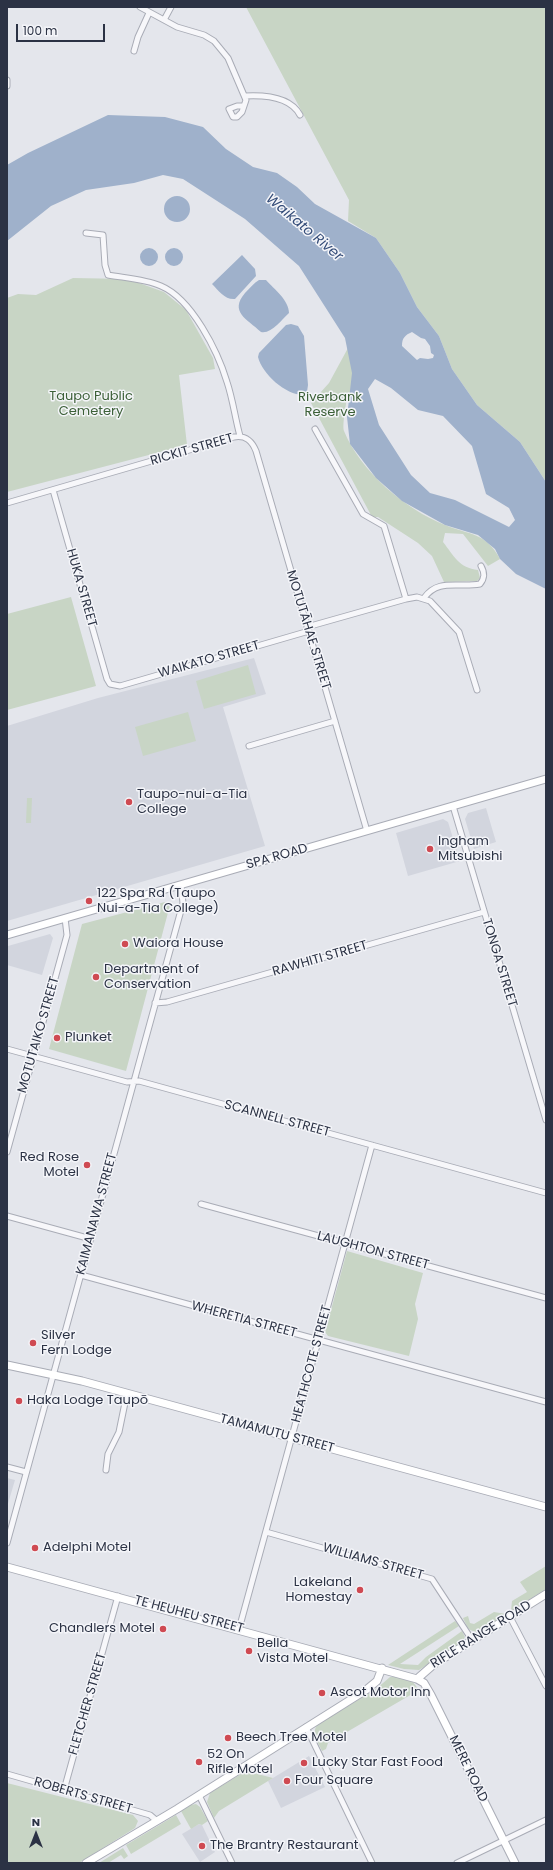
<!DOCTYPE html>
<html>
<head>
<meta charset="utf-8">
<style>
	body { margin:0 }
	#map { position:relative; width:553px; height:1870px; overflow:hidden; background:#e4e6ec; font-family:Poppins,sans-serif }
	canvas { display:block }
	.frame { position:absolute; inset:0; border:8px solid #2b3244; pointer-events:none }
	.north { position:absolute; left:16px; top:1814px; width:40px; height:40px; -webkit-text-stroke:3px #f4f5f9; paint-order:stroke; rotate:0deg; font-size:11px; font-weight:700; line-height:16px; text-align:center; color:#2b3244 }
	.north::after { content:''; display:block; margin:auto; width:14px; height:18px; background:#2b3244; clip-path:polygon(50% 0,100% 100%,50% 72%,0 100%) }
	.scale { position:absolute; left:16px; top:24px; width:89px; height:18px; box-sizing:border-box; border:2px solid #2b3244; border-top:0; padding-left:5px; font-size:12px; line-height:14px; white-space:nowrap; color:#2b3244; -webkit-text-stroke:3px #f4f5f9; paint-order:stroke }
</style>
</head>
<body>
<div id="map">
<canvas width="553" height="1870"></canvas>
<div class="frame"></div>
<div class="north">N</div>
<div class="scale">100 m</div>
</div>
<script>
const ctx = document.querySelector('canvas').getContext('2d');
ctx.lineJoin = 'round';
function paint(path, color) {
  ctx.fillStyle = color;
  ctx.fill(path, 'evenodd');
}
function trace(path, color, width, dash) {
  ctx.strokeStyle = color;
  ctx.lineWidth = width;
  ctx.lineCap = dash ? 'butt' : 'round';
  ctx.setLineDash(dash || []);
  ctx.stroke(path);
}
function drawText(font, color, halo, rows, align = 'center') {
  ctx.font = font + ' Poppins,sans-serif';
  ctx.lineWidth = 3;
  ctx.setLineDash([]);
  ctx.textBaseline = 'middle';
  ctx.strokeStyle = halo;
  ctx.fillStyle = color;
  for (const [text, x, y, turn = 0] of rows) {
    ctx.save();
    ctx.translate(x, y);
    ctx.rotate((+turn || 0) * Math.PI / 180);
    ctx.textAlign = isNaN(turn) ? turn : align;
    if (halo) ctx.strokeText(text, 0, 0);
    ctx.fillText(text, 0, 0);
    ctx.restore();
  }
}
const built = new Path2D(`
	M254,658l12,36 -43,13 42,139 -258,75v-195l91,-28z
	M486,808l10,34 -22,7 -9,-30 3,-6z
	M443,819l5,3 12,39 -52,15 -12,-43z
	M50,934l3,4 -11,37 -35,-10 1,-19z
	M7,1478l8,2 -8,27z
	M309,1756l16,31 -44,21 -13,-27z
	M199,1824l3,1 13,27 -15,10 -18,-28z`);
const green = new Path2D(`
	M246,7h300v475l-26,-40 -43,-37 -25,-36 -13,-33 -22,-29 -17,-34 -24,-35 -28,-17 1,-21z
	M73,278l55,1 36,13 22,18 27,48 2,11 -36,6 8,70 -180,47v-194l11,-4 18,1z
	M348,348c2,10 6,23 6,33 0,6 -5,11 -7,17 -1,6 -5,28 -3,33 17,41 61,78 101,94 24,10 41,7 55,34l-12,7 -25,-32 -18,-1 -2,9c11,14 16,26 35,28l2,8 -3,3 -33,1 -12,-26 -14,-13 -40,-26h-6l-61,-114 18,-20z
	M71,597l25,89 -89,24v-96z
	M248,665l8,29 -52,15 -8,-28z
	M188,712l8,29 -53,15 -8,-29z
	M27,798h5l-1,25h-5z
	M165,902l5,3 -44,166 -77,-22 33,-125z
	M347,1251l76,22 -8,31 3,15 -9,37 -81,-20 -3,-4z
	M546,1566v23l-35,22 1,-10 15,-9 -7,-10z
	M494,1612l12,2c-8,5 -27,24 -37,15 -2,-2 -4,-7 -6,-11l5,-2 2,7 4,1z
	M455,1621l4,5 -59,38 18,1 8,-8 36,-26 3,6 -4,6 -42,27 -15,-1 -16,-4z
	M390,1677h7l16,5 6,8 -91,53 -2,6 -4,2c-4,-9 -11,-17 -5,-26l59,-36z
	M246,1771l27,7 -54,33 -5,7 -7,-16 3,-9z
	M7,1783l126,32 5,6 -3,7 -56,35h-72z
	M196,1804l4,3 8,14 -6,4 -3,-1 -8,5 -10,-18 10,-6z
	M176,1815l5,9 -50,30 -5,-9z
	M123,1848l5,8 -4,3 -3,-4 -13,8h-9z`);
const water = new Path2D(`
	M108,115l57,2 38,10 23,22 27,18 24,6 20,14 18,17 61,34 24,35 17,34 22,29 13,33 25,36 43,37 26,40v107l-30,-15 -16,-15 -5,-10 -17,-14 -33,-10 -43,-24 -26,-23 -26,-34 -3,-27 5,-44 -7,-35 -46,-72 -54,-47 -62,-40 -20,-4 -29,8 -48,7 -35,16 -44,35v-76l21,-12zM412,332l9,6 4,1 5,7 1,7 3,2 -1,3 -5,1 -8,-1 -3,2 -15,-14c0,-8 3,-11 10,-14zM375,379l16,9 27,22 25,6 29,30 14,48 23,14 6,12 -6,7 -54,-27 -25,-7 -19,-18 -32,-50 -11,-36z
	M164 209a13 13 0 1 1 26 0a13 13 0 1 1-26 0Z
	M140 257a9 9 0 1 1 18 0a9 9 0 1 1-18 0Z
	M165 257a9 9 0 1 1 18 0a9 9 0 1 1-18 0Z
	M242,255l13,14 1,7 -21,23c-10,1 -16,-8 -23,-15z
	M259,280h7c8,9 23,20 23,33 -8,7 -17,21 -28,19 -14,-13 -32,-20 -16,-39 5,-5 9,-10 14,-13z
	M291,324l7,2 6,10 4,49 -1,7 -4,3c-17,0 -41,-21 -45,-38l1,-4 27,-28z`);
const street = new Path2D(`
	M140,7l37,20 27,8 10,6 14,17 18,42 -4,12 -5,5h-4l-4,-8 8,-3h6
	M164,20l7,-13
	M134,51l4,-14 11,-24
	M7,80v6
	M245,96c19,-1 45,0 55,19
	M86,233l17,2 2,30 3,10c17,3 37,4 53,11 31,13 57,66 66,96 6,18 8,36 13,54
	M315,429l48,85 21,12 22,73
	M53,490l54,189 3,5 10,2 189,-55
	M7,503l227,-66c12,-2 18,4 22,14l111,380
	M424,598c14,-20 34,-10 56,-14 5,-6 5,-11 1,-18
	M307,627l99,-28 11,-2 13,4 29,31 18,58
	M249,746l86,-25
	M453,806l93,314
	M155,1003l12,-1 317,-90
	M7,1049l120,33 12,-1 407,112
	M7,1152l60,-217 -2,-17
	M201,1204l345,94
	M7,1216l84,23
	M81,1275l465,127
	M7,1467l19,5
	M106,1470l2,-16 11,-22 8,-39
	M266,1532l166,47 40,61
	M7,1543l176,-640 -2,-18
	M510,1617l36,69
	M239,1629l133,-484
	M306,1727l66,136
	M7,1774l143,41 7,6
	M64,1790l54,-194
	M199,1795l33,68
	M457,1863l89,-43`);
const secondary = new Path2D(`
	M7,935l539,-156
	M7,1365l75,16 464,126
	M7,1567l410,112 7,4 7,12 84,168
	M417,1679l16,-14 113,-71
	M86,1863l91,-54 189,-119 11,-9 5,-13`);
const markers = [
	[129,802,4,"#cf4a52"],
	[430,849,4,"#cf4a52"],
	[89,901,4,"#cf4a52"],
	[125,944,4,"#cf4a52"],
	[96,977,4,"#cf4a52"],
	[57,1038,4,"#cf4a52"],
	[87,1165,4,"#cf4a52"],
	[33,1343,4,"#cf4a52"],
	[19,1401,4,"#cf4a52"],
	[35,1548,4,"#cf4a52"],
	[360,1590,4,"#cf4a52"],
	[163,1629,4,"#cf4a52"],
	[249,1651,4,"#cf4a52"],
	[322,1693,4,"#cf4a52"],
	[228,1738,4,"#cf4a52"],
	[199,1762,4,"#cf4a52"],
	[304,1763,4,"#cf4a52"],
	[287,1781,4,"#cf4a52"],
	[202,1846,4,"#cf4a52"]
];
const parkNames = [
	["Taupo Public",91,397],
	["Cemetery",91,412],
	["Riverbank",330,398],
	["Reserve",330,413]
];
const streetNames = [
	["RICKIT STREET",192,450,-16],
	["HUKA STREET",81,588,74],
	["MOTUTĀHAE STREET",308,630,73],
	["WAIKATO STREET",209,660,-16],
	["SPA ROAD",277,857,-16],
	["RAWHITI STREET",320,959,-16],
	["TONGA STREET",499,963,73],
	["MOTUTAIKO STREET",39,1035,-74],
	["SCANNELL STREET",277,1119,15],
	["KAIMANAWA STREET",97,1214,-75],
	["LAUGHTON STREET",373,1251,15],
	["WHERETIA STREET",244,1320,15],
	["HEATHCOTE STREET",312,1364,-75],
	["TAMAMUTU STREET",277,1434,15],
	["WILLIAMS STREET",373,1562,16],
	["TE HEUHEU STREET",189,1615,15],
	["RIFLE RANGE ROAD",481,1635,-32],
	["FLETCHER STREET",88,1704,-74],
	["MERE ROAD",468,1769,64],
	["ROBERTS STREET",83,1796,16]
];
const poiNames = [
	["Taupo-nui-a-Tia",137,795],
	["College",137,810],
	["Ingham",438,842],
	["Mitsubishi",438,857],
	["122 Spa Rd (Taupo",97,894],
	["Nui-a-Tia College)",97,909],
	["Waiora House",133,944],
	["Department of",104,970],
	["Conservation",104,985],
	["Plunket",65,1038],
	["Red Rose",79,1158,"right"],
	["Motel",79,1173,"right"],
	["Silver",41,1336],
	["Fern Lodge",41,1351],
	["Haka Lodge Taupō",27,1401],
	["Adelphi Motel",43,1548],
	["Lakeland",352,1583,"right"],
	["Homestay",352,1598,"right"],
	["Chandlers Motel",155,1629,"right"],
	["Bella",257,1644],
	["Vista Motel",257,1659],
	["Ascot Motor Inn",330,1693],
	["Beech Tree Motel",236,1738],
	["52 On",207,1755],
	["Rifle Motel",207,1770],
	["Lucky Star Fast Food",312,1763],
	["Four Square",295,1781],
	["The Brantry Restaurant",210,1846]
];
const waterNames = [
	["Waikato River",304,228,40]
];
paint(built, '#d2d5de');
paint(green, '#c8d5c5');
paint(water, '#9fb1cb');
trace(street, '#a9acb6', 7);
trace(secondary, '#a9acb6', 9);
trace(street, '#f7f7fa', 5);
trace(secondary, '#fff', 7);
for (const [x, y, r, color] of markers) {
  const dot = new Path2D();
  dot.arc(x, y, r, 0, 2 * Math.PI);
  ctx.fillStyle = color;
  ctx.fill(dot);
  trace(dot, '#f4f5f9', 1.5);
}
drawText('13px', '#3c6038', '#f4f5f9', parkNames);
drawText('13px', '#2b3244', '#f4f5f9', streetNames);
drawText('13px', '#2b3244', '#f4f5f9', poiNames, 'left');
drawText('italic 14px', '#354d79', '#f4f5f9', waterNames);
</script>
</body>
</html>
